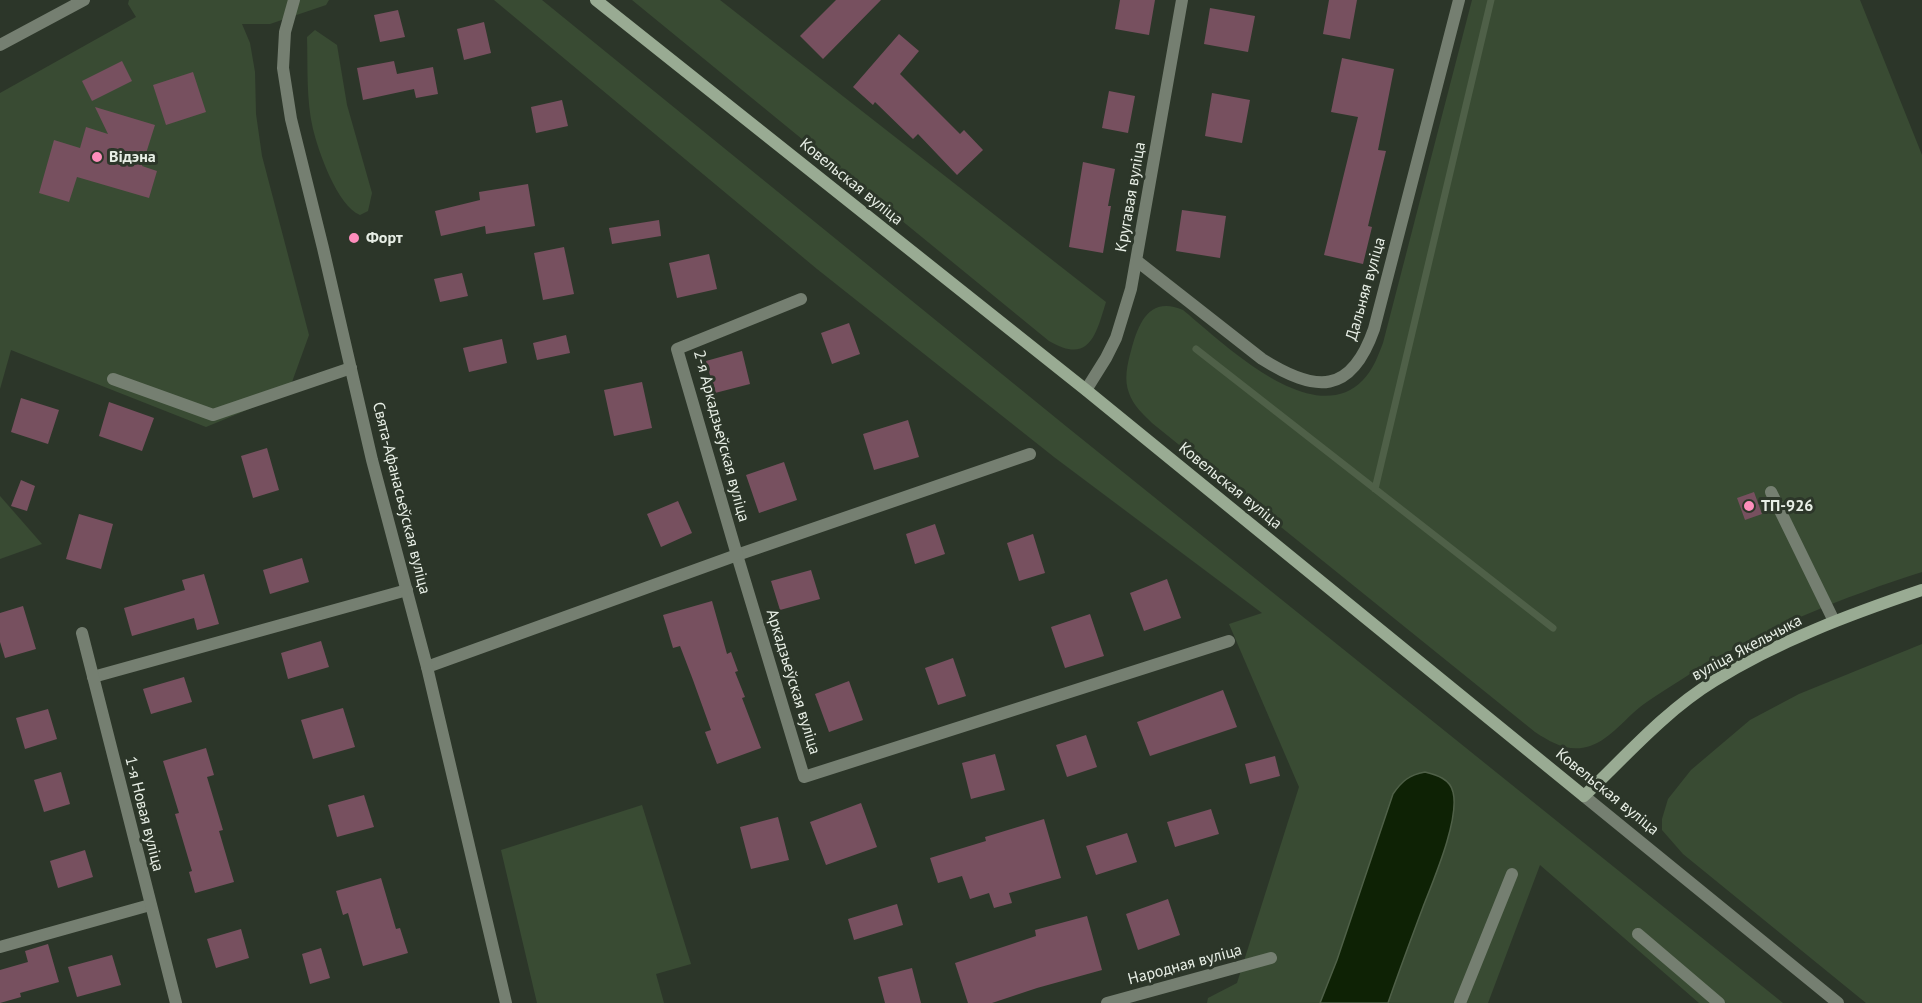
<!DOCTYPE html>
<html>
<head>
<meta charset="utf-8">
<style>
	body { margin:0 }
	canvas { display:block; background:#2c3629 }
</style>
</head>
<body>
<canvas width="1922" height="1003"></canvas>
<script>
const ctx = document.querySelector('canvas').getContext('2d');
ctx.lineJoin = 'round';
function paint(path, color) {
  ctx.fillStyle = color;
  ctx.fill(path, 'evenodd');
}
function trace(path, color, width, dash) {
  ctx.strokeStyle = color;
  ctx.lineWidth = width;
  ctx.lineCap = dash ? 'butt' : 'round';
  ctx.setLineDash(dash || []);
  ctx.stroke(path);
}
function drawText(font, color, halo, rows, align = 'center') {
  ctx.font = font + ' "PT Sans",sans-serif';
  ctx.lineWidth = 6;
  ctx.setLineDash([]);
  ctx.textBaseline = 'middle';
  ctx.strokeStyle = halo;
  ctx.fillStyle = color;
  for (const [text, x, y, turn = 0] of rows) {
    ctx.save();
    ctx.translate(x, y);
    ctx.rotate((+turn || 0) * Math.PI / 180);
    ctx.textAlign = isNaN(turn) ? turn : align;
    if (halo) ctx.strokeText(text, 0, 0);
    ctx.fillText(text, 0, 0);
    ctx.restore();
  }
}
const green = new Path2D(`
	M129,0h200l-3,5 -56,19h-28l8,19 5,29 1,42 6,42 47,179 -21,58 -82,34 -195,-77 -11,39v-296l136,-76 -8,-13z
	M494,0h48l525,427 716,576h-84l-159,-138 -52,138h-281l1,-5 29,-15 62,-196 -70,-163 33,-11 -208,-156 -237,-188z
	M632,0h88l386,302c-10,32 -16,63 -57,39z
	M1472,0h388l62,155v417c-79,25 -158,57 -229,100 -16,11 -34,21 -49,32 -18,13 -33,35 -54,42 -21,7 -38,-3 -55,-14l-383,-309c-9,-9 -19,-18 -23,-30 -5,-13 -2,-28 2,-42 7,-27 18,-56 52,-41 39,32 130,122 180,70 10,-10 15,-24 20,-37z
	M315,30l22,15 10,60 25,88 -4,18 -8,4c-23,-10 -41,-62 -47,-86 -7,-30 -5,-62 -6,-92z
	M0,496l42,48 -42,15z
	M1922,644v359h-56l-183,-149 -21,-24v-11l6,-20 23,-29 59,-50 49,-26z
	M642,805l49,159 -35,10 8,29h-127l-36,-153z`);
const water = new Path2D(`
	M1425,772c12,3 25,7 28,20 7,27 -20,89 -30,115 -12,32 -24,64 -35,96h-68l17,-43 56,-166c9,-13 16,-19 32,-22z`);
const stream = new Path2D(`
	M1196,349l357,279
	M1375,489l116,-489`);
const building = new Path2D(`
	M836,0h45l-58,59 -23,-23z
	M1120,0h35l-6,35 -34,-6z
	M1329,0h28l-7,39 -27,-5z
	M1210,8l45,8 -7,36 -44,-8z
	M398,10l7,27 -25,5 -6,-27z
	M484,22l7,31 -27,7 -7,-31z
	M899,34l20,17 -19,23 60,60 4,-4 19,20 -26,25 -39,-41 -5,5 -38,-37 -2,3 -20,-18z
	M1342,58l52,11 -16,81 8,1 -18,75 4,1 -9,37 -39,-9 34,-138 -27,-5z
	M122,61l10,20 -40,20 -10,-20z
	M394,61l3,13 36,-7 5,27 -22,4 -2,-9 -51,11 -6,-32z
	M193,72l13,40 -40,13 -13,-40z
	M1109,91l26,5 -7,37 -26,-5z
	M1212,93l38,7 -8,43 -37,-7z
	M562,100l6,26 -32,7 -5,-26z
	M95,107l60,18 -13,41 15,5 -8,27 -72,-21 -8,25 -30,-9 15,-53 26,8 6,-21 22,7z
	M1083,162l32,7 -7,37h3l-8,47 -34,-6z
	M528,184l7,42 -49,8 -1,-8 -44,10 -6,-25 45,-11 -1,-8z
	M1182,210l44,6 -6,42 -44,-7z
	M659,220l2,16 -49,8 -3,-16z
	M564,247l10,47 -31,6 -9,-47z
	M709,254l8,35 -40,9 -8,-35z
	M462,273l6,23 -28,6 -6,-23z
	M849,323l11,31 -28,10 -11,-31z
	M566,335l4,18 -33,7 -4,-17z
	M502,339l5,24 -38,9 -6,-24z
	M742,351l8,33 -35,9 -9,-32z
	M642,382l10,46 -38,8 -10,-46z
	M21,398l38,12 -11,34 -37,-12z
	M109,402l45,16 -12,33 -43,-15z
	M908,420l11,37 -45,13 -11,-36z
	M267,448l12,42 -26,8 -12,-42z
	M784,462l13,38 -38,13 -13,-38z
	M21,480l14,6 -8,25 -16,-5z
	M1754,492l8,22 -17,6 -8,-22z
	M678,501l14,32 -31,14 -14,-33z
	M79,514l34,10 -12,45 -35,-10z
	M935,524l10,30 -30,10 -9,-30z
	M1033,534l12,39 -26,8 -12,-38z
	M302,558l7,24 -39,12 -7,-24z
	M811,570l9,29 -40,11 -9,-29z
	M204,574l15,50 -22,6 -3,-12 -62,18 -8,-28 61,-18 -3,-10z
	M1167,579l14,39 -37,13 -14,-38z
	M712,601l15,53 4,-2 7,19 -3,1 10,25 -3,1 19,50 -44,16 -12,-32 6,-2 -18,-50 -13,-34 -7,2 -10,-33z
	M23,606l13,43 -31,9 -5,-16v-29z
	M1090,614l14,42 -39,12 -14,-41z
	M321,641l8,26 -41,12 -7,-26z
	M953,658l13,38 -28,9 -13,-37z
	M184,677l8,25 -41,12 -8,-25z
	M849,681l14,39 -34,12 -14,-38z
	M1223,690l14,37 -87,29 -13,-34z
	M343,708l12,39 -42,12 -12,-39z
	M48,709l9,30 -32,10 -9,-31z
	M1086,735l11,32 -30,10 -11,-32z
	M206,748l8,27 -7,2 16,53 -4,1 15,51 -39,11 -6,-21 3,-1 -17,-57 4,-1 -16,-52z
	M995,754l10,36 -34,9 -9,-36z
	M1275,756l5,20 -30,8 -5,-20z
	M61,772l9,32 -26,8 -10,-32z
	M364,795l10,32 -37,10 -9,-32z
	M861,803l16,44 -51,18 -16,-43z
	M1211,809l8,25 -44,13 -8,-25z
	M778,817l11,43 -38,9 -11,-42z
	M1044,819l17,59 -52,15 3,10 -18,5 -5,-15 -19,6 -8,-23 -24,7 -8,-25 56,-17 -1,-4z
	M1127,833l10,29 -41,13 -10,-29z
	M85,850l8,27 -35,11 -8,-27z
	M381,878l15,51 4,-1 8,25 -45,13 -15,-53 -5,2 -7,-24z
	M1168,899l12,36 -42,15 -12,-36z
	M897,904l6,21 -49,15 -6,-21z
	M1087,916l15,54 -65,18 -45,15h-24l-13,-40 81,-27 -1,-6z
	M241,929l8,29 -33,10 -9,-29z
	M48,944l11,38 -39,11 1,4 -21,6v-33l28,-8 -3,-11z
	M321,948l9,30 -20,6 -8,-30z
	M112,955l9,30 -44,12 -9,-30z
	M912,968l9,35h-36l-7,-26z`);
const service = new Path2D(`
	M113,379l100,36 138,-47
	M1771,492l63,129
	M737,555l293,-101
	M93,677l314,-87
	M1638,934l81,69
	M0,947l150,-42`);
const minor = new Path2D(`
	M0,45l84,-45
	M1137,261l125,98c54,34 89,36 112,-30l85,-329
	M1086,390l20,-32 10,-20 15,-49 51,-289
	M737,555l-60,-206 124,-50
	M82,633l94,370
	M427,667l310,-112 67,222 425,-136
	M1584,796l254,207
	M1107,1003l164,-45
	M1460,1003l52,-129`);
const tertiary = new Path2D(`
	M294,0l-9,32 -2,36 8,51 32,129 49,212 55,207 79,336`);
const secondary = new Path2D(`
	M596,0l490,390 498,406c41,-39 81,-85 130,-115 64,-40 137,-67 208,-91`);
const markers = [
	[97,157,6,"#fe8ebc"],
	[354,238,6,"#fe8ebc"],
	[1749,506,6,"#fe8ebc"]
];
const poiNames = [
	["Відэна",109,157],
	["Форт",366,238],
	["ТП-926",1761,506]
];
const streetNames = [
	["Ковельская вуліца",851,182,39],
	["Кругавая вуліца",1131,197,-80],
	["Дальняя вуліца",1366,289,-74],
	["2-я Аркадзьеўская вуліца",721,436,75],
	["Ковельская вуліца",1230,486,39],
	["Свята-Афанасьеўская вуліца",401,498,76],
	["вуліца Якельчыка",1747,648,-28],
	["Аркадзьеўская вуліца",793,682,73],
	["Ковельская вуліца",1607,792,39],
	["1-я Новая вуліца",144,814,76],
	["Народная вуліца",1185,965,-15]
];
paint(green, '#394b33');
paint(water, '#0e2205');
trace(water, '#4f6048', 1.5);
trace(stream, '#4f6048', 7);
paint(building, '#77505f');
trace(service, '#757f71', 12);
trace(minor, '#757f71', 12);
trace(tertiary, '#757f71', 12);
trace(secondary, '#99ab93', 12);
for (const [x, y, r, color] of markers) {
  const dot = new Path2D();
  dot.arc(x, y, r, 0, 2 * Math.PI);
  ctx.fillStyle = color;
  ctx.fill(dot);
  trace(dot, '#2c3629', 2);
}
drawText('bold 16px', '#e8efe6', '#2c3629', poiNames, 'left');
drawText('16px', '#e8efe6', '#2c3629', streetNames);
</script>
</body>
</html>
